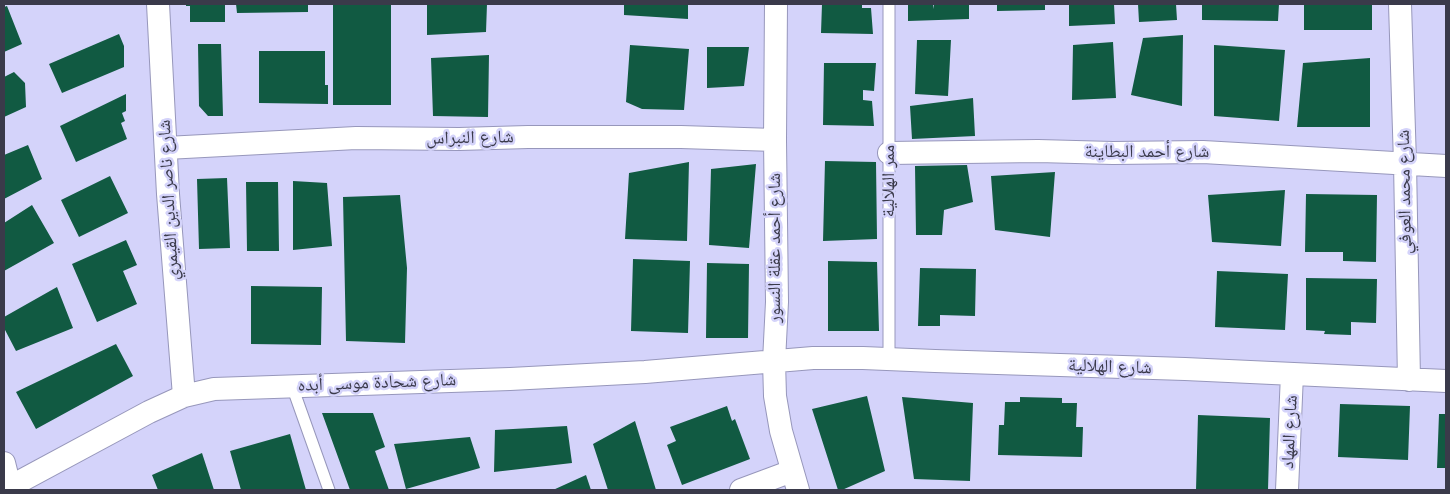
<!DOCTYPE html>
<html>
<head>
<meta charset="utf-8">
<style>
	body { margin:0 }
	#map { position:relative; width:1450px; height:494px; overflow:hidden; background:#d4d3fa; font-family:Helvetica,sans-serif }
	canvas { display:block }
	.frame { position:absolute; inset:0; border:5px solid #3a3a4a; pointer-events:none }
</style>
</head>
<body>
<div id="map">
<canvas width="1450" height="494"></canvas>
<div class="frame"></div>
</div>
<script>
const c = document.querySelector('canvas').getContext('2d');
c.lineJoin = 'round';
function paint(path, color) { c.fillStyle = color; c.fill(path, 'evenodd'); }
const toPath = rows => new Path2D(rows.map(r => 'M' + r).join(''));
function trace(path, color, width, dash) { c.strokeStyle = color; c.lineWidth = width; c.lineCap = dash ? 'butt' : 'round'; c.setLineDash(dash || []); c.stroke(path); }
function label(font, color, halo, rows, align = 'center') {
  c.font = font + ' Helvetica,"Noto Naskh Arabic",sans-serif'; c.lineWidth = 5; c.setLineDash([]); c.textBaseline = 'middle'; c.strokeStyle = halo; c.fillStyle = color; for (const [text, x, y, turn = 0] of rows) {
    c.save(); c.translate(x, y); c.rotate((+turn || 0) * Math.PI / 180); c.textAlign = isNaN(turn) ? turn : align; if (halo) c.strokeText(text, 0, 0); c.fillText(text, 0, 0); c.restore();
  }
}
paint(toPath([
	[186,4,225,4,225,22,190,22,190,6,186,6],
	[236,4,308,4,308,12,237,13],
	[333,4,391,4,391,105,333,105],
	[427,4,487,4,486,32,427,35],
	[624,4,688,4,688,19,624,15],
	[822,4,862,4,862,8,871,8,873,34,821,33],
	[908,4,933,4,934,9,934,4,969,4,969,19,908,21],
	[997,4,1045,4,1045,10,997,11],
	[1069,4,1114,4,1115,24,1069,26],
	[1138,4,1176,4,1177,20,1139,22],
	[1202,4,1279,4,1278,21,1202,20],
	[1304,4,1372,4,1372,30,1304,30],
	[7,6,22,44,4,52,4,7],
	[119,34,124,46,124,67,62,93,49,64],
	[1183,35,1182,106,1131,95,1143,38],
	[917,40,951,40,948,96,915,94],
	[1113,42,1116,98,1072,100,1073,45],
	[198,44,221,44,223,116,208,116,199,106],
	[630,45,689,49,684,110,642,109,626,102],
	[1214,45,1285,50,1279,121,1214,116],
	[707,47,749,47,744,86,707,88],
	[259,51,325,51,325,85,328,85,328,104,259,103],
	[489,55,488,117,433,116,431,58],
	[1370,58,1370,127,1297,127,1303,63],
	[824,63,876,63,874,91,863,90,863,100,872,101,874,126,823,125],
	[14,72,25,83,26,107,4,117,4,77],
	[126,94,126,111,122,113,125,121,121,123,127,139,76,162,60,126],
	[973,98,975,136,912,139,910,106],
	[28,145,42,179,4,199,4,155],
	[825,161,876,162,877,239,823,241],
	[689,162,687,241,625,239,629,173],
	[756,164,749,248,709,245,711,169],
	[967,165,973,202,944,210,942,235,916,235,915,166],
	[1055,172,1050,237,995,230,991,176],
	[110,176,128,213,79,237,61,200],
	[227,178,230,248,199,249,197,179],
	[293,181,327,183,332,246,293,250],
	[246,182,278,182,279,251,247,251],
	[1285,190,1281,246,1212,242,1208,195],
	[1306,194,1377,195,1376,262,1343,261,1343,252,1305,252],
	[400,195,407,268,405,343,346,341,343,197],
	[32,205,54,243,4,271,4,223],
	[126,240,137,265,123,271,137,304,97,322,72,264],
	[633,259,690,261,688,333,631,331],
	[828,261,877,262,879,331,828,331],
	[707,263,749,264,748,338,706,338],
	[920,268,976,269,975,316,940,315,940,326,918,326],
	[1217,271,1288,274,1285,330,1215,327],
	[1306,278,1377,279,1376,323,1351,322,1351,335,1324,334,1325,331,1306,330],
	[251,286,322,287,321,345,251,344],
	[57,287,73,328,16,351,4,328,4,317],
	[116,344,133,376,36,429,16,392],
	[867,396,885,471,842,490,838,490,812,409],
	[902,397,973,403,970,481,914,479],
	[1020,397,1062,398,1062,403,1077,403,1076,427,1083,427,1082,457,998,455,999,425,1004,425,1005,402,1020,402],
	[1340,404,1410,406,1408,460,1338,457],
	[727,406,732,421,735,419,750,459,682,485,667,445,676,441,670,427],
	[322,413,373,413,385,447,375,451,389,490,350,490],
	[1439,414,1446,414,1446,468,1437,468],
	[1198,415,1270,418,1268,490,1196,490],
	[635,421,656,490,608,490,593,444],
	[567,426,572,463,494,472,495,430],
	[290,434,306,490,241,490,230,451],
	[470,437,480,468,406,489,394,444],
	[202,453,214,490,158,490,152,475],
	[586,475,591,490,553,490]
]), '#115a42');
const service = toPath([
	[889,4,889,359],
	[292,386,329,490]
]);
const minor = toPath([
	[158,4,168,194,184,396],
	[776,4,775,140,777,302,774,361,775,396,781,431,798,490],
	[1400,4,1405,163,1409,380],
	[166,148,356,138,459,139,528,137,681,137,775,140],
	[889,153,1038,151,1113,153,1203,152,1446,166],
	[4,463,10,487],
	[4,490,149,412,184,396,214,389,510,379,645,372,813,358,863,358,935,361,1185,369,1446,381],
	[741,490,792,471],
	[1287,490,1292,374]
]);
trace(service, '#9797bb', 13);
trace(minor, '#9797bb', 24);
trace(service, '#fff', 11);
trace(minor, '#fff', 22);
label('18px', '#3a3a4a', '#d4d3fa', [
	["شارع النبراس",470,138,-1],
	["شارع أحمد البطاينة",1147,152],
	["ممر الهلالية",889,181,-90],
	["شارع محمد العوفي",1405,192,-91],
	["شارع ناصر الدين القيمري",169,200,-93],
	["شارع أحمد عقلة النسور",775,248,-90],
	["شارع الهلالية",1110,367,2],
	["شارع شحادة موسى أبده",377,383,-2],
	["شارع المهاد",1290,432,-87]
]);
</script>
</body>
</html>
